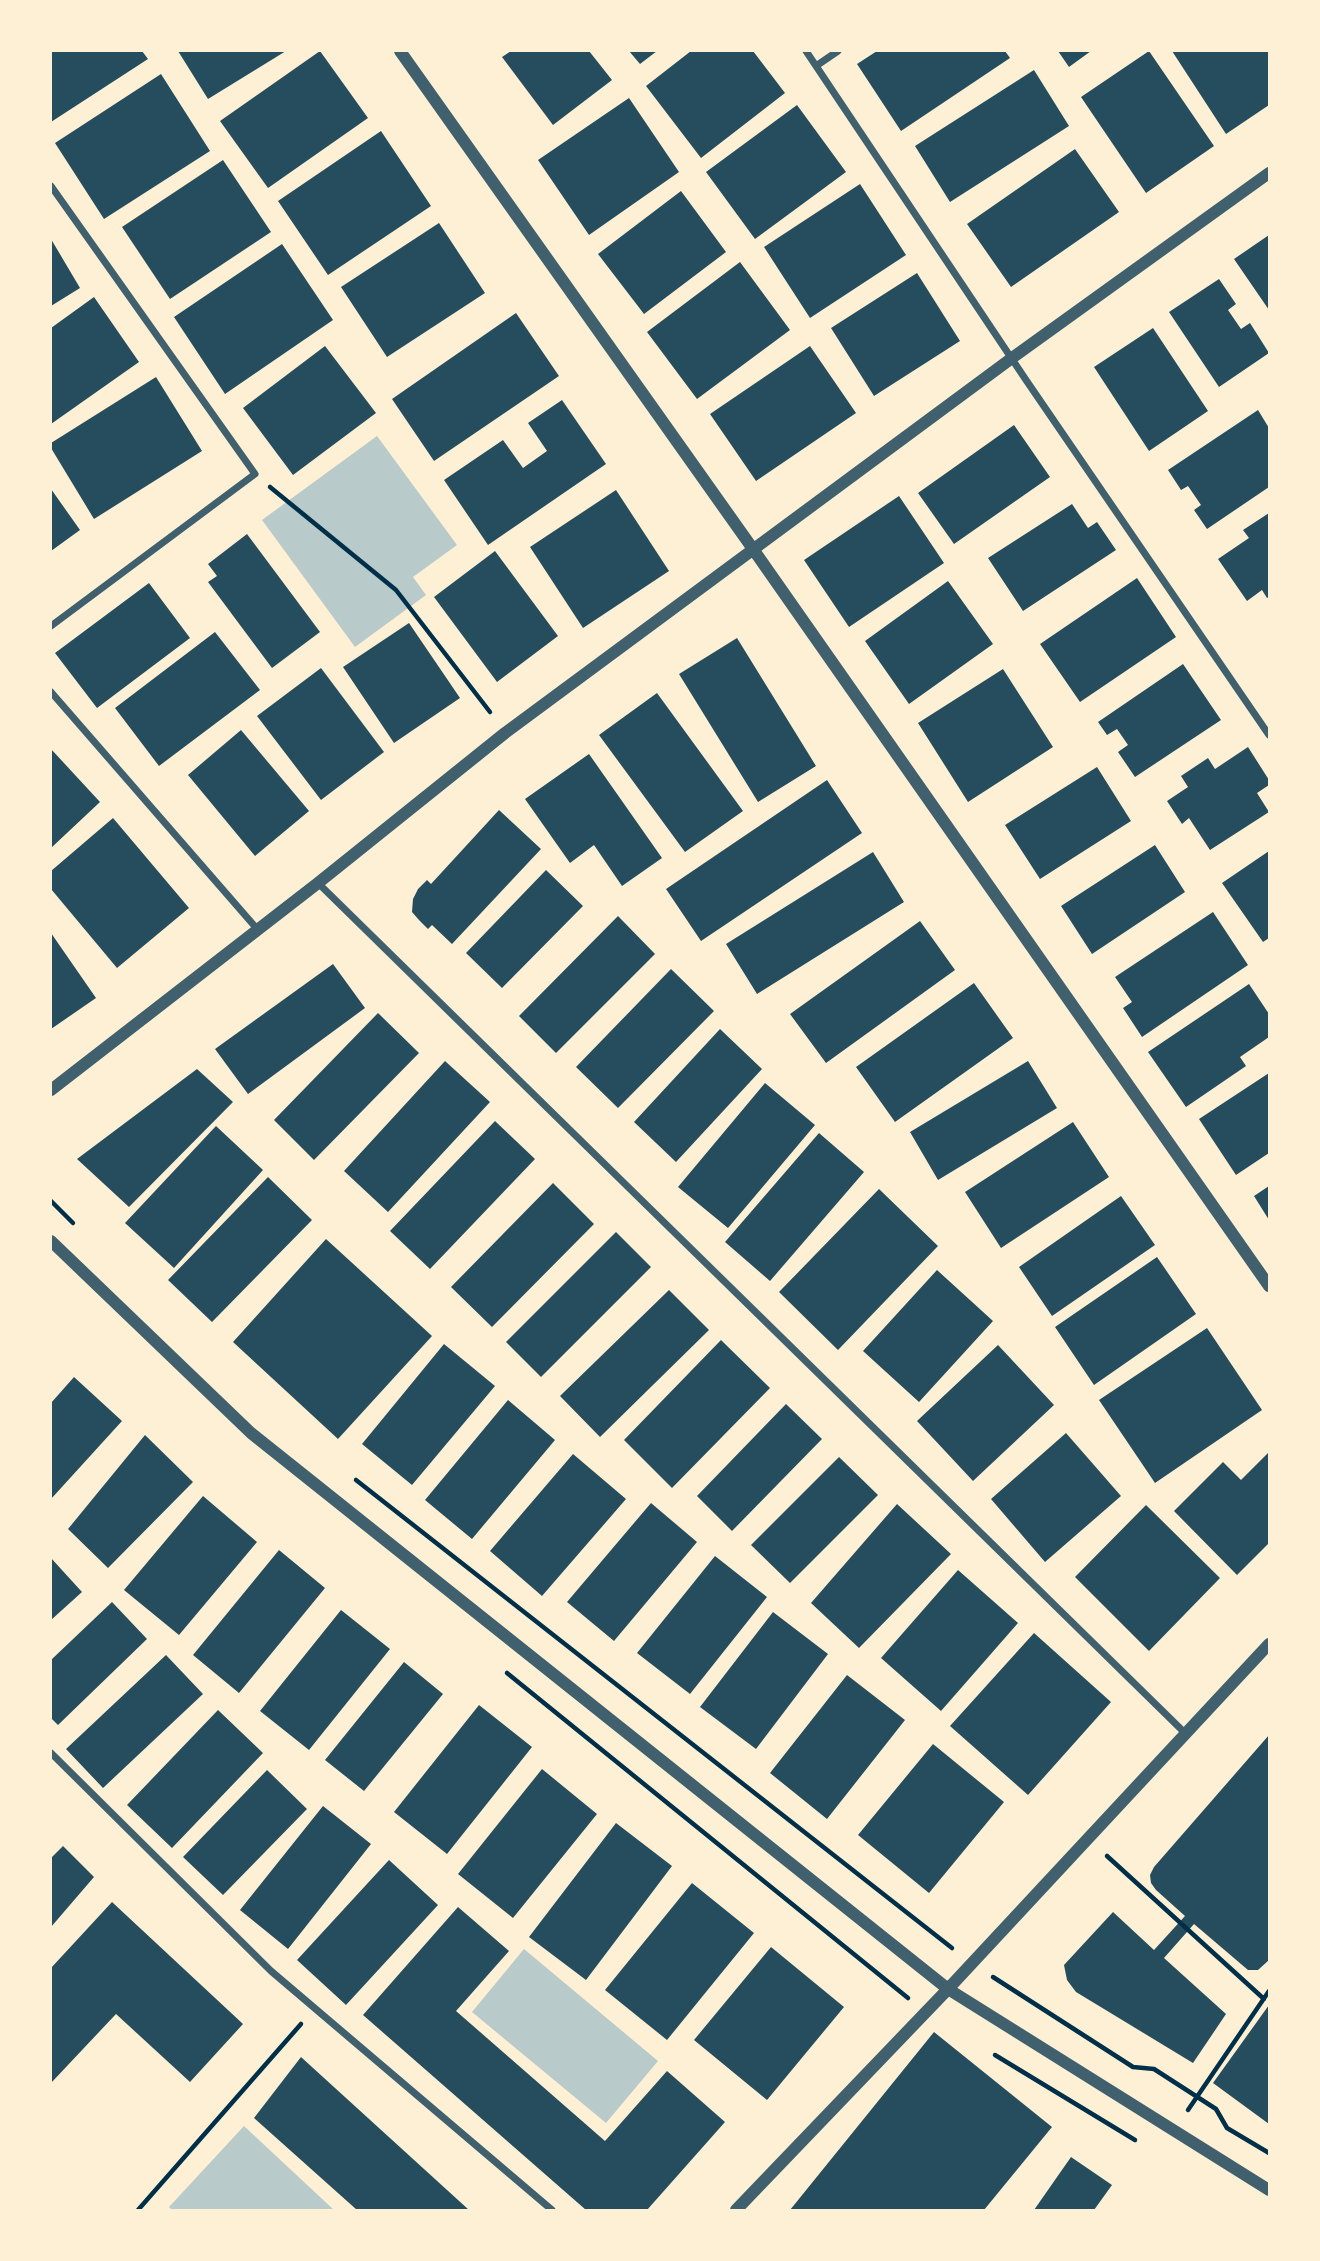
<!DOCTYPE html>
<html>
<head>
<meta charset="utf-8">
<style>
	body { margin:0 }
	#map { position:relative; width:1320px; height:2261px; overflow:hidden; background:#fdf0d5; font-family:"Public Sans",sans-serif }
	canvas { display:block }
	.frame { position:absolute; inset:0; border:52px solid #fdf0d5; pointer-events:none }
</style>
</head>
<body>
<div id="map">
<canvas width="1320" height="2261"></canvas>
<div class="frame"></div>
</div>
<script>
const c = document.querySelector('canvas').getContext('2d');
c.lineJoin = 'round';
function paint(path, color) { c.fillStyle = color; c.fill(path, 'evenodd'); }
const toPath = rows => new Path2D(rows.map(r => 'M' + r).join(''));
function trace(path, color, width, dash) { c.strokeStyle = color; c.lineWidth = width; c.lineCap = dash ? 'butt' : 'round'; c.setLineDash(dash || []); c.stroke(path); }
paint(toPath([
	[377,436,457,545,413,577,426,595,355,647,262,520],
	[524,1949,658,2061,606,2123,472,2012],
	[244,2126,334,2210,172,2210,169,2207]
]), '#b9caca');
paint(toPath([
	[51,51,142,51,148,59,51,122],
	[178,51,286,51,208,99],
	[320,51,368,118,268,188,220,121],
	[511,51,589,51,612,80,553,125,502,57],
	[629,51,657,51,640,64],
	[691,51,753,51,785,93,701,158,646,86],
	[877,51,1005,51,1010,58,901,131,857,64],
	[1058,51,1091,51,1069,67],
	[1149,51,1214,146,1146,193,1081,97],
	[1172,51,1269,51,1269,105,1226,134],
	[1034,70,1069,126,950,202,915,146],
	[161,74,210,151,104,219,55,143],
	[629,98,679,172,589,235,538,160],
	[797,105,846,172,755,239,706,172],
	[381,131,431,206,328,275,278,201],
	[1075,149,1119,212,1011,287,967,224],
	[223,160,271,232,170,299,122,227],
	[860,184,906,255,810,318,764,247],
	[681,191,726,252,644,314,598,254],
	[439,223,485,293,387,357,341,287],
	[1269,235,1269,310,1234,259],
	[51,239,80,288,51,306],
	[282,244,333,320,225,394,174,317],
	[740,262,790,330,697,399,647,332],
	[917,273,960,341,874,396,831,328],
	[1219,279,1236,304,1228,310,1241,329,1250,323,1269,353,1219,387,1169,312],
	[94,297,139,362,51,424,51,328],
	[516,313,559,376,434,461,392,399],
	[1153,328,1208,411,1149,451,1094,367],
	[325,346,376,413,293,475,243,408],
	[810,346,856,413,756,481,710,414],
	[156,377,202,451,94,519,51,448,51,443],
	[562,400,606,464,488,545,444,480,503,440,523,468,547,451,528,423],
	[1258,410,1269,428,1269,487,1207,529,1194,510,1201,505,1188,486,1181,490,1168,470],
	[1014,425,1050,477,954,544,918,493],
	[51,489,80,530,51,551],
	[616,490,669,571,583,628,530,547],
	[899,496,944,563,849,627,804,560],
	[1072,504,1088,528,1097,522,1116,550,1023,611,988,558],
	[1269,513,1269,597,1267,598,1262,590,1247,601,1218,559,1249,538,1243,530],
	[247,534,320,632,272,668,208,582,217,576,208,564],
	[495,551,558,636,497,682,434,597],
	[1137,578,1176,637,1080,702,1040,644],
	[948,581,993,644,909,704,865,641],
	[149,583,190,638,97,708,55,653],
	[409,623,460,698,394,743,343,667],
	[215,632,260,690,159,766,115,708],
	[737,638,816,766,758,802,679,674],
	[1183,664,1221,720,1135,777,1118,752,1128,745,1117,729,1107,735,1098,722],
	[321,668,384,752,321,800,257,716],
	[1003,669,1053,747,968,802,918,723],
	[657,693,743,811,685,852,599,735],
	[241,730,309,811,255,856,188,775],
	[1248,747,1269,780,1269,785,1257,793,1269,812,1210,850,1189,818,1182,824,1167,801,1188,787,1181,776,1208,758,1215,769],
	[51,749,100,802,51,848],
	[589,754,662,858,622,886,594,845,570,863,525,799],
	[1097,767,1131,821,1040,879,1005,825],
	[827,780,862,833,701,941,666,889],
	[499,810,541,849,452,944,432,925,428,929,419,920,412,912,413,899,418,889,427,880,431,884],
	[113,818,189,908,117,968,51,889,51,871],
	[1155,845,1185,892,1092,954,1061,906],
	[1269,851,1269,938,1263,942,1222,883],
	[873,852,904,902,757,994,726,944],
	[546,870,583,906,502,988,466,953],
	[1213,912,1248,965,1142,1037,1123,1008,1132,1002,1115,977],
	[618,916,655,954,556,1053,519,1016],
	[920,921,955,970,826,1063,790,1014],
	[51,933,96,998,51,1029],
	[333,964,365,1008,248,1094,215,1049],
	[671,969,714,1011,618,1108,576,1067],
	[974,983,1013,1038,895,1122,856,1067],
	[1249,984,1269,1014,1269,1037,1240,1057,1246,1066,1186,1107,1148,1052],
	[378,1013,419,1053,314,1160,274,1120],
	[720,1029,762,1069,676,1162,634,1122],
	[445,1061,490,1102,388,1212,344,1171],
	[1028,1061,1057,1108,938,1180,910,1132],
	[197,1069,233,1102,129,1207,77,1159],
	[1269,1073,1269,1153,1236,1175,1199,1119],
	[765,1083,815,1125,728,1228,678,1187],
	[495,1121,535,1159,430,1269,390,1231],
	[1073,1122,1109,1177,1001,1248,965,1192],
	[216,1126,263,1170,174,1268,125,1223],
	[819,1133,864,1172,770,1281,725,1242],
	[268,1177,312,1220,212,1322,168,1280],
	[553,1183,594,1224,492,1327,451,1287],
	[1269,1186,1269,1220,1254,1196],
	[879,1189,938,1246,838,1350,779,1292],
	[1121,1196,1155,1245,1052,1316,1019,1267],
	[616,1232,651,1267,541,1377,506,1342],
	[326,1239,432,1336,338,1439,233,1342],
	[1157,1257,1196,1314,1094,1385,1055,1327],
	[937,1270,993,1321,919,1402,863,1351],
	[669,1290,709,1330,600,1437,560,1396],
	[1207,1328,1262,1410,1155,1483,1099,1400],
	[721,1340,770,1388,672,1488,624,1440],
	[444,1344,495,1386,412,1485,362,1444],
	[998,1345,1054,1405,973,1481,917,1421],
	[74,1377,122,1421,51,1499,51,1403],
	[508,1400,555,1440,472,1539,425,1500],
	[786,1404,822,1439,732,1531,697,1496],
	[1066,1433,1121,1496,1045,1562,991,1499],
	[145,1435,193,1482,108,1568,68,1529],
	[1269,1452,1269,1543,1237,1575,1174,1511,1223,1462,1241,1480],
	[573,1454,626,1499,542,1596,490,1551],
	[839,1457,878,1495,790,1583,751,1545],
	[203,1496,257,1542,179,1635,124,1590],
	[651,1503,697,1542,614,1641,567,1602],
	[897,1504,951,1554,859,1648,811,1603],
	[1146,1505,1220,1578,1149,1651,1075,1577],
	[279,1550,325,1588,239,1693,193,1655],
	[715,1556,767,1597,690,1694,637,1653],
	[51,1558,82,1592,51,1620],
	[958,1570,1018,1623,941,1711,881,1658],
	[112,1602,147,1639,58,1725,51,1718,51,1660],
	[341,1610,390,1649,309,1750,260,1711],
	[773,1612,828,1654,756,1749,700,1707],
	[1034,1633,1111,1702,1028,1795,950,1726],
	[166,1655,203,1694,103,1788,66,1749],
	[404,1662,443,1694,364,1791,325,1760],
	[847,1675,905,1720,827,1819,770,1773],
	[479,1705,532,1747,447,1854,394,1812],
	[218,1710,263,1753,172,1848,127,1805],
	[1269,1735,1269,1960,1258,1970,1248,1970,1194,1924,1164,1958,1226,2014,1193,2063,1076,1992,1067,1980,1064,1965,1113,1912,1154,1950,1185,1916,1156,1890,1151,1883,1150,1875,1154,1867],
	[933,1744,1004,1802,929,1893,858,1835],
	[542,1769,597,1814,513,1918,458,1874],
	[267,1770,307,1809,223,1895,183,1857],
	[323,1806,371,1844,288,1949,240,1910],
	[616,1823,672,1866,586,1980,529,1937],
	[63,1846,94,1877,51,1927,51,1858],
	[389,1860,438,1905,346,2005,297,1960],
	[692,1883,754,1933,667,2040,605,1990],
	[112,1902,243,2024,190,2082,116,2014,51,2083,51,1968],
	[458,1907,509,1951,456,2011,605,2141,667,2071,725,2122,647,2210,586,2210,363,2015],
	[771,1947,844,2007,767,2100,694,2040],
	[1269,2005,1269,2124,1213,2083],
	[934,2032,1052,2127,984,2210,790,2210],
	[301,2057,469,2210,357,2210,254,2118],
	[1071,2157,1112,2185,1094,2210,1034,2210]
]), '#264d5e');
trace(toPath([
	[270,487,396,590,490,712],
	[51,1201,73,1223],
	[356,1480,952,1948],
	[507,1673,908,1998],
	[1107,1856,1264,1999],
	[993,1977,1133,2067,1154,2069,1216,2109,1227,2128,1269,2153],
	[995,2055,1135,2140],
	[1188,2110,1269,1991],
	[138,2210,301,2024]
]), '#003049', 4.5);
trace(toPath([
	[806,51,1026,380,1269,735],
	[816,66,838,51],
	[51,186,255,474,51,626],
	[51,692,258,930],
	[318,883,1186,1734],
	[51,1753,271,1971,552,2210]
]), '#3f606c', 7);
trace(toPath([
	[400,51,753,549,1269,1286],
	[51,1090,318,883,505,733,1012,358,1269,173],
	[51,1241,251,1433,948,1989,1269,2190],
	[736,2210,948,1989,1269,1644]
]), '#3f606c', 12);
</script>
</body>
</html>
